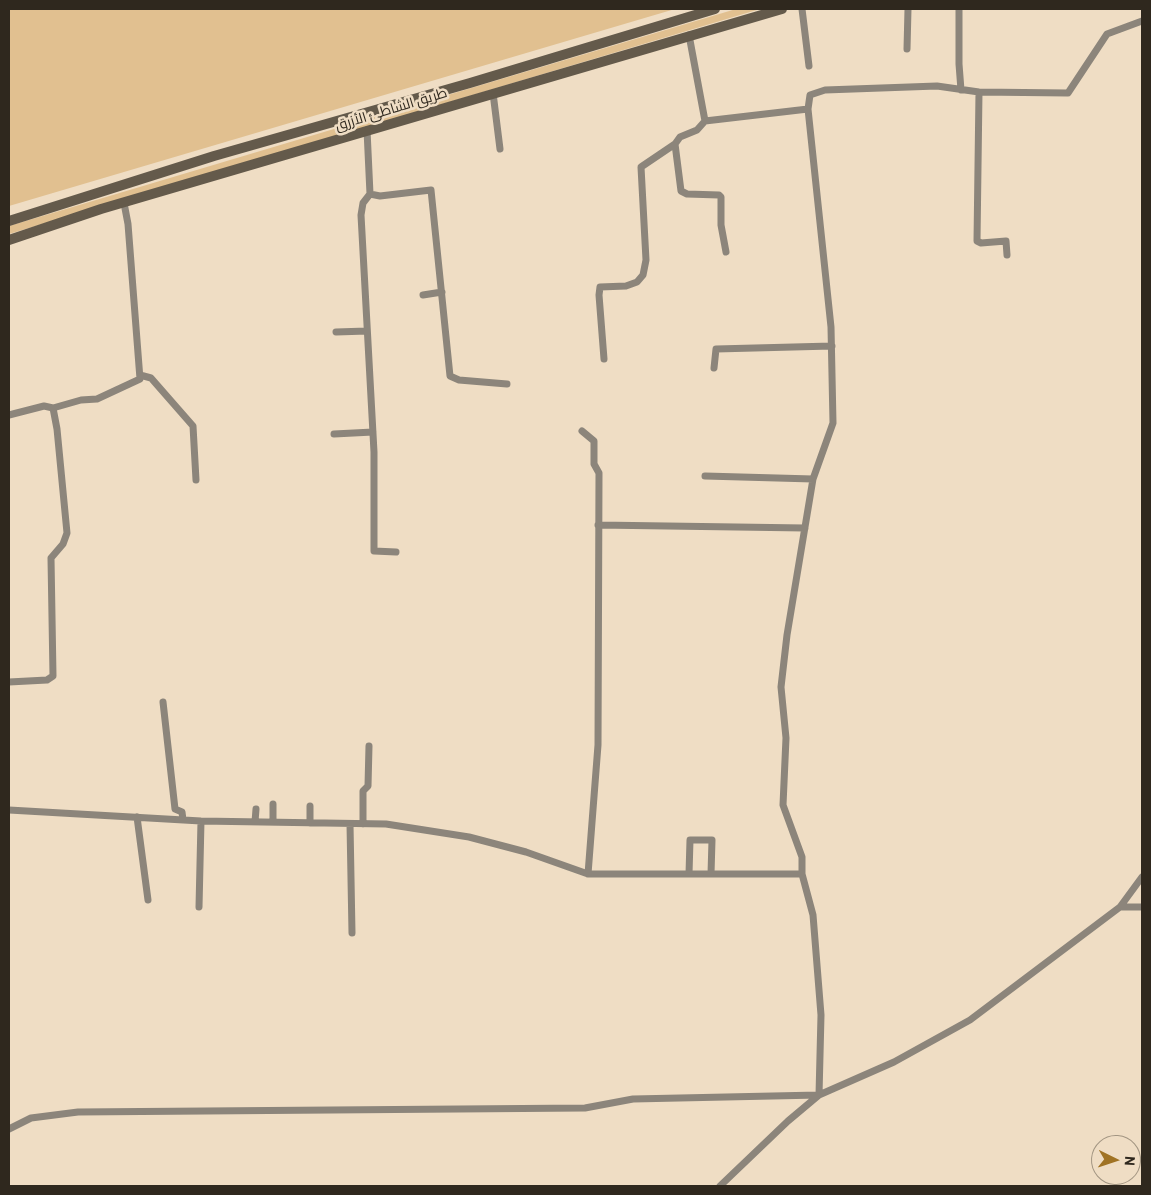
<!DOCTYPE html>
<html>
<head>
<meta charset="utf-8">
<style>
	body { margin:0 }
	#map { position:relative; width:1151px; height:1195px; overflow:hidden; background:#efddc4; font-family:Barlow,sans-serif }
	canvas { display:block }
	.frame { position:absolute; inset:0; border:10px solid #2f281e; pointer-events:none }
	.north { position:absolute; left:1091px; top:1135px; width:50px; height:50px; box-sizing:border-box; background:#efddc4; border:1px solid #a29582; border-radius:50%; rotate:94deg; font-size:14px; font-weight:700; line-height:20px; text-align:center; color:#2f281e }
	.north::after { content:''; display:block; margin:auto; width:18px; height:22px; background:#a07324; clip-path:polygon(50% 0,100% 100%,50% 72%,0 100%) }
</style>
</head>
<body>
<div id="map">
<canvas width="1151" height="1195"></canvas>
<div class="frame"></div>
<div class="north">N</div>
</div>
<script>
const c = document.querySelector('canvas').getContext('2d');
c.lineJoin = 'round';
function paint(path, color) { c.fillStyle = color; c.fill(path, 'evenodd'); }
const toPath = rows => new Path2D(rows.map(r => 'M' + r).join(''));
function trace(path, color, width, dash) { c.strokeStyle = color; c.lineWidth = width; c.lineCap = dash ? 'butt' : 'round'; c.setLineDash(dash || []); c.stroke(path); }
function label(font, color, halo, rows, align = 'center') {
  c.font = font + ' Barlow,Cairo,sans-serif'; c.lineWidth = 5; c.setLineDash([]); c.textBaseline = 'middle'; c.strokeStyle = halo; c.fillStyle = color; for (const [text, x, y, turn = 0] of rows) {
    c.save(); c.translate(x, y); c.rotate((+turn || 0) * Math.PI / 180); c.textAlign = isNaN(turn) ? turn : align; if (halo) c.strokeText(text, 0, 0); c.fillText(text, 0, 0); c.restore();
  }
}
paint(toPath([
	[9,9,675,9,9,206],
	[736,9,760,9,9,234,9,226]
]), '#e1c090');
trace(toPath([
	[802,9,809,66],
	[959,9,959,64,961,90],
	[689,35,705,121,808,109],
	[907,49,908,9],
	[979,92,977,241,981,243,1006,241,1007,255],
	[493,93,500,149],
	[367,130,370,194,380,196,431,190,450,376,459,380,507,384],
	[675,144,681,191,687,194,719,195,721,197,721,225,726,252],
	[370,194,363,203,361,215,374,452,374,551,396,552],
	[423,295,442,292],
	[336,332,367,331],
	[604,359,599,295,600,287,626,286,637,282,643,275,646,260,641,167,675,144,680,137,697,130,705,121],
	[714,368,716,349,832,346],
	[140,375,151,378,193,426,196,480],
	[53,408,81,400,97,399,140,379,128,224,124,203],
	[9,415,44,406,53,408,57,429,67,533,63,544,51,558,53,676,47,680,9,682],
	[582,431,594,441,594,464,599,473,598,745,588,874],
	[334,434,373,432],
	[705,476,813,479],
	[598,525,805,528],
	[163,702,175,809,182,812,183,820],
	[273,804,273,822],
	[310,806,310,823],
	[9,810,201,821,386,824,469,837,526,852,588,874,802,874],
	[137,817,148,900],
	[255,822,256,809],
	[350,824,352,933],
	[363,824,363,791,368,786,369,746],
	[689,874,690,840,712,840,711,874],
	[199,907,201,821],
	[1120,907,1142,907],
	[9,1129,31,1118,78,1112,585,1108,633,1099,819,1095,821,1015,813,915,802,874,802,857,783,805,786,738,781,687,787,635,813,479,833,423,831,327,808,109,810,95,825,90,937,86,979,92,1068,93,1107,34,1142,21],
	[720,1186,788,1121,819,1095,894,1062,970,1020,1120,907,1142,877]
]), '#8c857b', 7);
trace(toPath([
	[9,221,214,156,470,83,715,9],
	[9,240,101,209,782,9]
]), '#645a4b', 10);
label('14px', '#2f281e', '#efddc4', [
	["طريق الشاطئ الأزرق",391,109,-17]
]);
</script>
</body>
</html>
